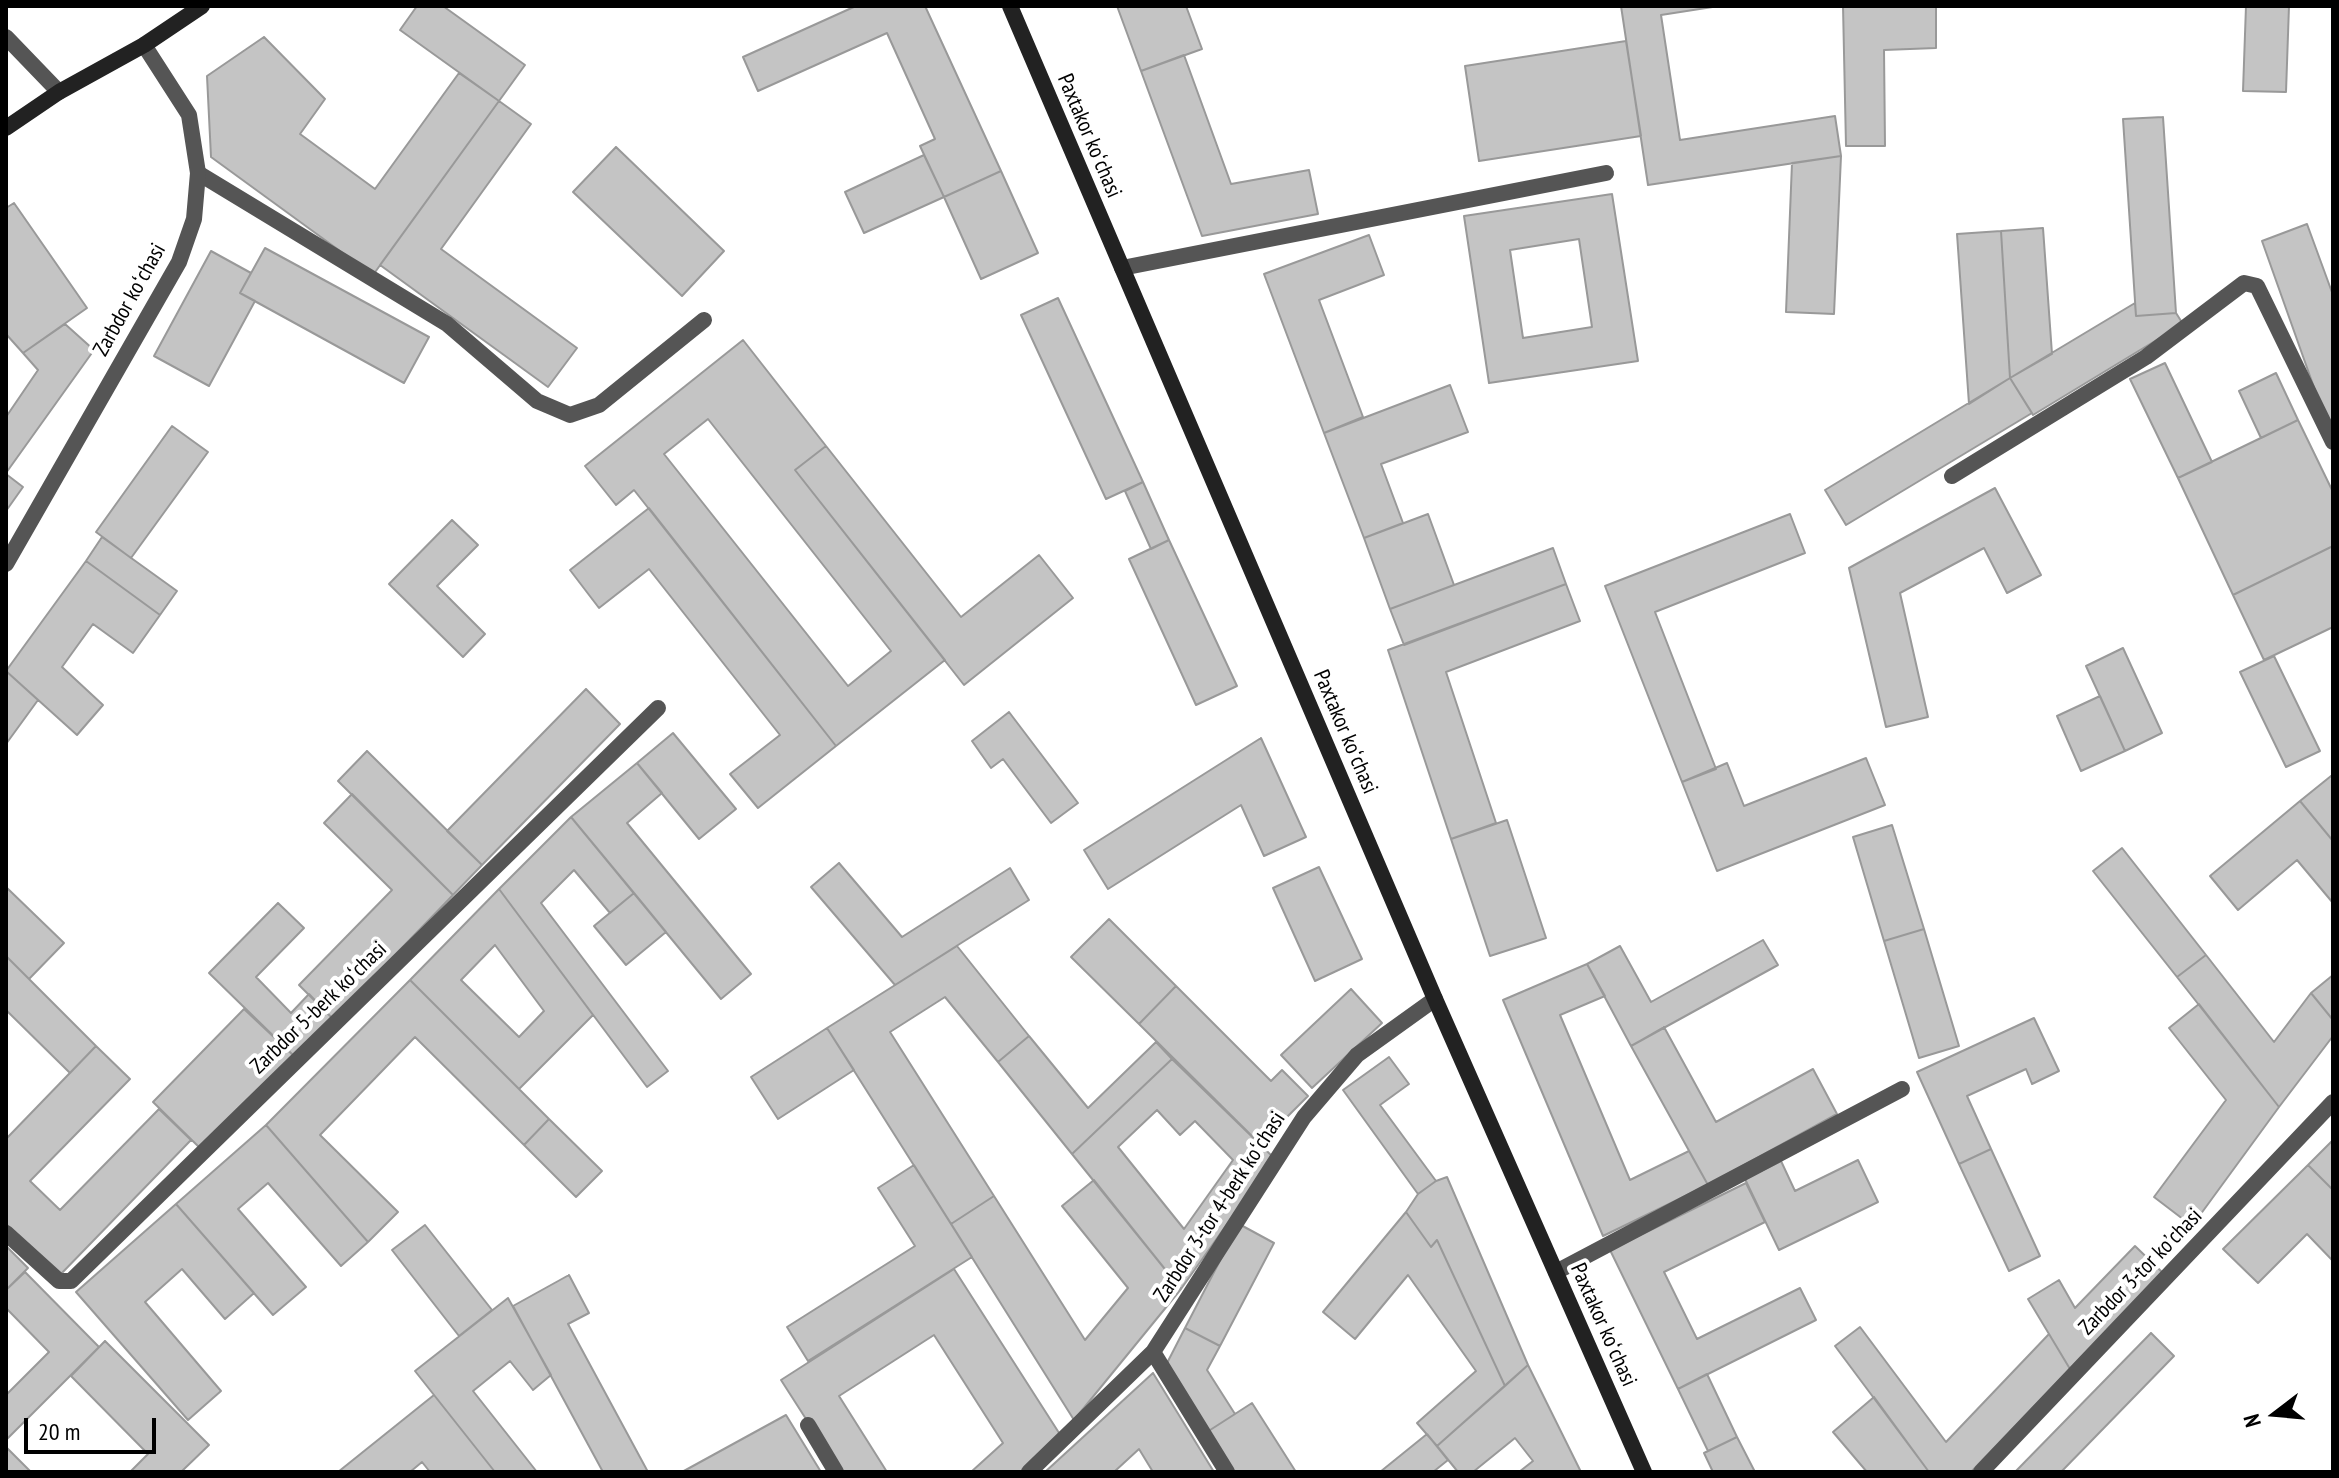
<!DOCTYPE html>
<html>
<head>
<meta charset="utf-8">
<style>
	body { margin:0 }
	#map { position:relative; width:2339px; height:1478px; overflow:hidden; background:#fff; font-family:"PT Sans Narrow",sans-serif }
	canvas { display:block }
	.frame { position:absolute; inset:0; border:8px solid #000; pointer-events:none }
	.north { position:absolute; left:2235px; top:1374px; width:80px; height:80px; -webkit-text-stroke:6px #fff; paint-order:stroke; rotate:254deg; font-size:22px; font-weight:700; line-height:32px; text-align:center; color:#000 }
	.north::after { content:''; display:block; margin:auto; width:28px; height:36px; background:#000; clip-path:polygon(50% 0,100% 100%,50% 72%,0 100%) }
	.scale { position:absolute; left:24px; top:1418px; width:132px; height:36px; box-sizing:border-box; border:4px solid #000; border-top:0; padding-left:10px; font-size:24px; line-height:28px; white-space:nowrap; color:#000; -webkit-text-stroke:6px #fff; paint-order:stroke }
</style>
</head>
<body>
<div id="map">
<canvas width="2339" height="1478"></canvas>
<div class="frame"></div>
<div class="north">N</div>
<div class="scale">20 m</div>
</div>
<script>
const c = document.querySelector('canvas').getContext('2d');
c.lineJoin = 'round';
function paint(path, color) { c.fillStyle = color; c.fill(path, 'evenodd'); }
const toPath = rows => new Path2D(rows.map(r => 'M' + r).join(''));
function trace(path, color, width, dash) { c.strokeStyle = color; c.lineWidth = width; c.lineCap = dash ? 'butt' : 'round'; c.setLineDash(dash || []); c.stroke(path); }
function label(font, color, halo, rows, align = 'center') {
  c.font = font + ' "PT Sans Narrow",sans-serif'; c.lineWidth = 8; c.setLineDash([]); c.textBaseline = 'middle'; c.strokeStyle = halo; c.fillStyle = color; for (const [text, x, y, turn = 0] of rows) {
    c.save(); c.translate(x, y); c.rotate((+turn || 0) * Math.PI / 180); c.textAlign = isNaN(turn) ? turn : align; if (halo) c.strokeText(text, 0, 0); c.fillText(text, 0, 0); c.restore();
  }
}
const building = toPath([
	[417,6,443,6,525,65,499,101,400,30,417,6],
	[856,6,925,6,1001,171,944,197,920,146,935,139,887,33,758,91,743,57,856,6],
	[1117,6,1186,6,1202,49,1141,71,1117,6],
	[1621,6,1719,6,1661,15,1680,140,1835,116,1841,156,1648,185,1621,6],
	[1843,6,1936,6,1936,48,1884,50,1885,146,1846,146,1843,6],
	[2246,6,2289,6,2286,92,2243,91,2246,6],
	[264,37,325,99,300,134,375,189,459,73,499,101,373,275,211,157,207,76,264,37],
	[1626,41,1641,136,1479,161,1465,66,1626,41],
	[1184,55,1231,184,1309,170,1318,214,1202,236,1141,71,1184,55],
	[499,101,531,124,441,249,577,348,548,387,380,265,499,101],
	[2163,117,2176,313,2136,316,2123,119,2163,117],
	[616,147,724,251,682,296,573,192,616,147],
	[924,155,944,197,864,233,845,192,924,155],
	[1841,156,1834,314,1786,312,1792,163,1841,156],
	[1001,171,1038,253,981,279,944,197,1001,171],
	[1612,194,1638,361,1489,383,1464,216,1612,194],
	[1579,239,1592,327,1523,338,1510,250,1579,239],
	[14,203,87,308,23,353,6,334,6,208,14,203],
	[2307,224,2333,295,2333,421,2327,424,2262,241,2307,224],
	[2043,228,2052,354,2010,378,2001,231,2043,228],
	[2001,231,2010,378,1969,404,1957,234,2001,231],
	[1369,235,1384,275,1319,300,1363,417,1324,433,1264,274,1369,235],
	[265,248,429,337,404,383,240,293,265,248],
	[211,251,251,273,240,293,255,301,209,386,154,356,211,251],
	[1058,298,1143,482,1106,499,1021,315,1058,298],
	[2135,303,2136,316,2176,313,2183,324,2033,415,2010,378,2135,303],
	[65,324,94,350,6,473,6,417,38,370,23,353,65,324],
	[743,340,826,446,795,470,945,660,836,746,634,490,616,505,585,466,743,340],
	[708,419,891,651,848,686,664,454,708,419],
	[2165,363,2212,462,2178,478,2130,379,2165,363],
	[2276,373,2298,420,2261,438,2239,391,2276,373],
	[2010,378,2032,413,1846,525,1825,490,2010,378],
	[1450,385,1468,432,1381,464,1403,523,1364,538,1324,433,1450,385],
	[2298,420,2333,492,2333,546,2233,595,2178,478,2298,420],
	[172,426,208,452,131,558,96,532,172,426],
	[826,446,961,617,1039,555,1073,598,964,685,795,470,826,446],
	[6,474,23,487,6,511,6,474],
	[1143,482,1169,540,1151,549,1125,491,1143,482],
	[1995,488,2041,575,2007,593,1984,548,1900,593,1928,717,1886,727,1849,568,1995,488],
	[649,508,836,746,758,808,730,774,780,735,649,569,599,608,570,570,649,508],
	[1428,514,1454,585,1390,609,1364,538,1428,514],
	[1790,514,1805,553,1655,612,1716,769,1682,782,1605,586,1790,514],
	[452,520,478,545,437,586,485,634,463,657,389,584,452,520],
	[102,537,177,591,160,615,86,561,102,537],
	[1169,540,1237,686,1196,705,1129,559,1169,540],
	[2333,546,2333,627,2264,660,2233,595,2333,546],
	[1553,548,1566,584,1404,645,1390,609,1553,548],
	[86,561,160,615,133,653,93,624,62,667,103,705,77,735,6,671,86,561],
	[1566,584,1580,621,1446,672,1496,823,1451,839,1388,650,1566,584],
	[2123,648,2162,733,2125,751,2086,666,2123,648],
	[2274,656,2320,751,2286,767,2240,672,2274,656],
	[6,671,38,700,6,744,6,671],
	[586,689,620,724,482,865,447,831,586,689],
	[2100,696,2125,751,2081,771,2057,716,2100,696],
	[1009,712,1078,803,1051,823,1003,759,991,768,972,741,1009,712],
	[673,733,736,809,699,839,637,763,673,733],
	[1261,738,1306,837,1264,856,1241,805,1108,889,1084,850,1261,738],
	[367,751,482,865,453,895,338,781,367,751],
	[1866,758,1885,805,1717,871,1682,782,1727,763,1744,806,1866,758],
	[637,763,662,793,627,823,751,974,721,999,571,817,637,763],
	[2331,776,2333,778,2333,841,2300,801,2331,776],
	[352,794,453,895,333,1019,299,985,392,890,324,823,352,794],
	[2300,801,2333,841,2333,903,2297,860,2238,910,2210,876,2300,801],
	[571,817,634,893,610,913,574,870,541,903,668,1071,647,1087,499,889,571,817],
	[1507,820,1546,938,1490,956,1451,839,1507,820],
	[1892,825,1924,929,1884,941,1853,837,1892,825],
	[2122,848,2206,955,2177,977,2093,871,2122,848],
	[839,863,902,937,1010,868,1029,900,895,985,811,887,839,863],
	[1319,867,1362,959,1315,981,1273,888,1319,867],
	[6,887,64,943,29,979,6,956,6,887],
	[499,889,593,1015,519,1089,410,980,499,889],
	[495,945,544,1011,519,1037,461,980,495,945],
	[634,893,666,932,626,965,594,926,634,893],
	[278,903,304,928,256,977,291,1013,309,994,333,1019,295,1057,209,973,278,903],
	[1109,919,1176,986,1139,1024,1071,957,1109,919],
	[1924,929,1959,1046,1919,1058,1884,941,1924,929],
	[1763,940,1778,965,1631,1046,1587,964,1620,946,1651,1002,1763,940],
	[957,946,1029,1036,998,1062,945,997,890,1032,994,1196,951,1224,827,1028,957,946],
	[2206,955,2274,1042,2311,993,2333,1020,2333,1036,2279,1107,2177,977,2206,955],
	[6,956,96,1046,70,1073,6,1010,6,956],
	[1587,964,1605,996,1560,1015,1630,1180,1689,1151,1708,1185,1603,1236,1503,1000,1587,964],
	[2333,975,2333,1020,2311,993,2333,975],
	[410,980,549,1119,524,1145,415,1037,320,1135,398,1212,368,1242,266,1125,410,980],
	[1176,986,1271,1081,1282,1070,1308,1096,1260,1144,1139,1024,1176,986],
	[1351,989,1382,1023,1312,1088,1281,1055,1351,989],
	[2199,1004,2279,1107,2192,1226,2154,1197,2226,1100,2169,1028,2199,1004],
	[244,1009,295,1057,203,1151,153,1102,244,1009],
	[2034,1018,2059,1071,2032,1084,2026,1069,1967,1096,1991,1149,1959,1164,1917,1072,2034,1018],
	[1664,1027,1716,1122,1813,1069,1837,1114,1708,1185,1631,1046,1664,1027],
	[827,1028,854,1070,778,1119,751,1077,827,1028],
	[1029,1036,1088,1108,1156,1042,1172,1059,1072,1154,998,1062,1029,1036],
	[96,1046,130,1079,30,1181,60,1210,159,1109,191,1140,59,1276,6,1224,6,1139,96,1046],
	[1389,1057,1409,1084,1380,1105,1436,1181,1418,1194,1343,1090,1389,1057],
	[1172,1059,1274,1158,1181,1289,1072,1154,1172,1059],
	[1157,1110,1180,1135,1195,1121,1233,1160,1184,1229,1118,1147,1157,1110],
	[549,1119,602,1171,576,1197,524,1145,549,1119],
	[266,1125,368,1242,341,1266,268,1183,238,1209,306,1287,273,1315,176,1204,266,1125],
	[2333,1140,2333,1190,2308,1165,2333,1140],
	[1991,1149,2040,1256,2009,1271,1959,1164,1991,1149],
	[1858,1160,1878,1202,1779,1250,1745,1179,1781,1161,1795,1191,1858,1160],
	[914,1165,972,1257,808,1361,787,1327,915,1246,878,1188,914,1165],
	[2308,1165,2333,1190,2333,1261,2307,1234,2258,1283,2223,1249,2308,1165],
	[1447,1177,1528,1365,1505,1386,1437,1240,1431,1247,1406,1212,1418,1194,1436,1181,1447,1177],
	[1094,1180,1181,1289,1074,1420,951,1224,994,1196,1085,1340,1128,1288,1062,1206,1094,1180],
	[1746,1183,1765,1222,1664,1272,1697,1339,1800,1288,1816,1320,1678,1389,1610,1250,1746,1183],
	[176,1204,254,1293,225,1319,182,1269,145,1302,221,1391,188,1420,76,1292,176,1204],
	[1406,1212,1431,1247,1437,1240,1505,1386,1437,1446,1417,1423,1476,1371,1408,1275,1355,1339,1323,1312,1406,1212],
	[1239,1224,1274,1243,1220,1346,1185,1328,1239,1224],
	[425,1225,492,1310,459,1336,392,1250,425,1225],
	[6,1246,28,1268,6,1290,6,1246],
	[2135,1246,2163,1273,2070,1369,2028,1299,2059,1280,2075,1308,2135,1246],
	[954,1269,1061,1436,1022,1472,971,1472,1003,1443,934,1335,839,1396,887,1472,840,1472,781,1380,954,1269],
	[25,1272,99,1347,6,1440,6,1395,49,1352,6,1308,6,1290,25,1272],
	[569,1275,589,1313,568,1324,648,1472,603,1472,513,1306,569,1275],
	[508,1298,551,1375,533,1390,510,1361,473,1391,537,1472,495,1472,415,1371,508,1298],
	[1860,1327,1946,1442,2049,1334,2070,1369,1971,1472,1929,1472,1835,1346,1860,1327],
	[1185,1328,1220,1346,1207,1370,1235,1414,1207,1432,1165,1367,1185,1328],
	[2151,1333,2174,1356,2061,1472,2015,1472,2151,1333],
	[105,1341,209,1445,181,1472,130,1472,148,1454,71,1376,105,1341],
	[1528,1365,1581,1472,1519,1472,1533,1461,1515,1438,1473,1472,1458,1472,1437,1446,1528,1365],
	[1153,1373,1214,1472,1153,1472,1139,1449,1114,1472,1045,1472,1153,1373],
	[1707,1374,1737,1437,1708,1451,1678,1389,1707,1374],
	[434,1395,495,1472,430,1472,422,1462,410,1472,338,1472,434,1395],
	[1874,1397,1929,1472,1867,1472,1833,1432,1874,1397],
	[1252,1403,1296,1472,1232,1472,1207,1432,1252,1403],
	[786,1415,821,1472,682,1472,786,1415],
	[1427,1434,1448,1460,1433,1472,1380,1472,1427,1434],
	[1737,1437,1755,1472,1713,1472,1704,1453,1737,1437],
	[6,1447,31,1472,6,1472,6,1447]
]);
paint(building, '#c4c4c4');
trace(building, '#999', 2);
trace(toPath([
	[1122,268,1606,173],
	[1556,1272,1902,1089]
]), '#555', 16);
trace(toPath([
	[6,37,59,92],
	[198,173,447,324,537,401,570,415,599,405,704,320],
	[1952,476,2146,357,2244,283,2257,286,2333,442],
	[6,1233,59,1281,71,1281,658,708],
	[808,1425,836,1472],
	[1029,1472,1153,1352],
	[1227,1472,1153,1352,1304,1117,1357,1055,1435,999],
	[1981,1472,2333,1102]
]), '#555', 16);
trace(toPath([
	[6,564,179,262,194,219,198,173,189,115,144,45]
]), '#555', 16);
trace(toPath([
	[1010,6,1435,999,1644,1472],
	[6,128,59,92,144,45,202,6]
]), '#222', 16);
label('22px', '#000', '#fff', [
	["Paxtakor koʻchasi",1089,136,67],
	["Zarbdor koʻchasi",130,300,-61],
	["Paxtakor koʻchasi",1345,732,67],
	["Zarbdor 5-berk koʻchasi",319,1008,-44],
	["Zarbdor 3-tor 4-berk koʻchasi",1220,1207,-57],
	["Zarbdor 3-tor koʼchasi",2141,1272,-46],
	["Paxtakor koʻchasi",1603,1325,66]
]);
</script>
</body>
</html>
